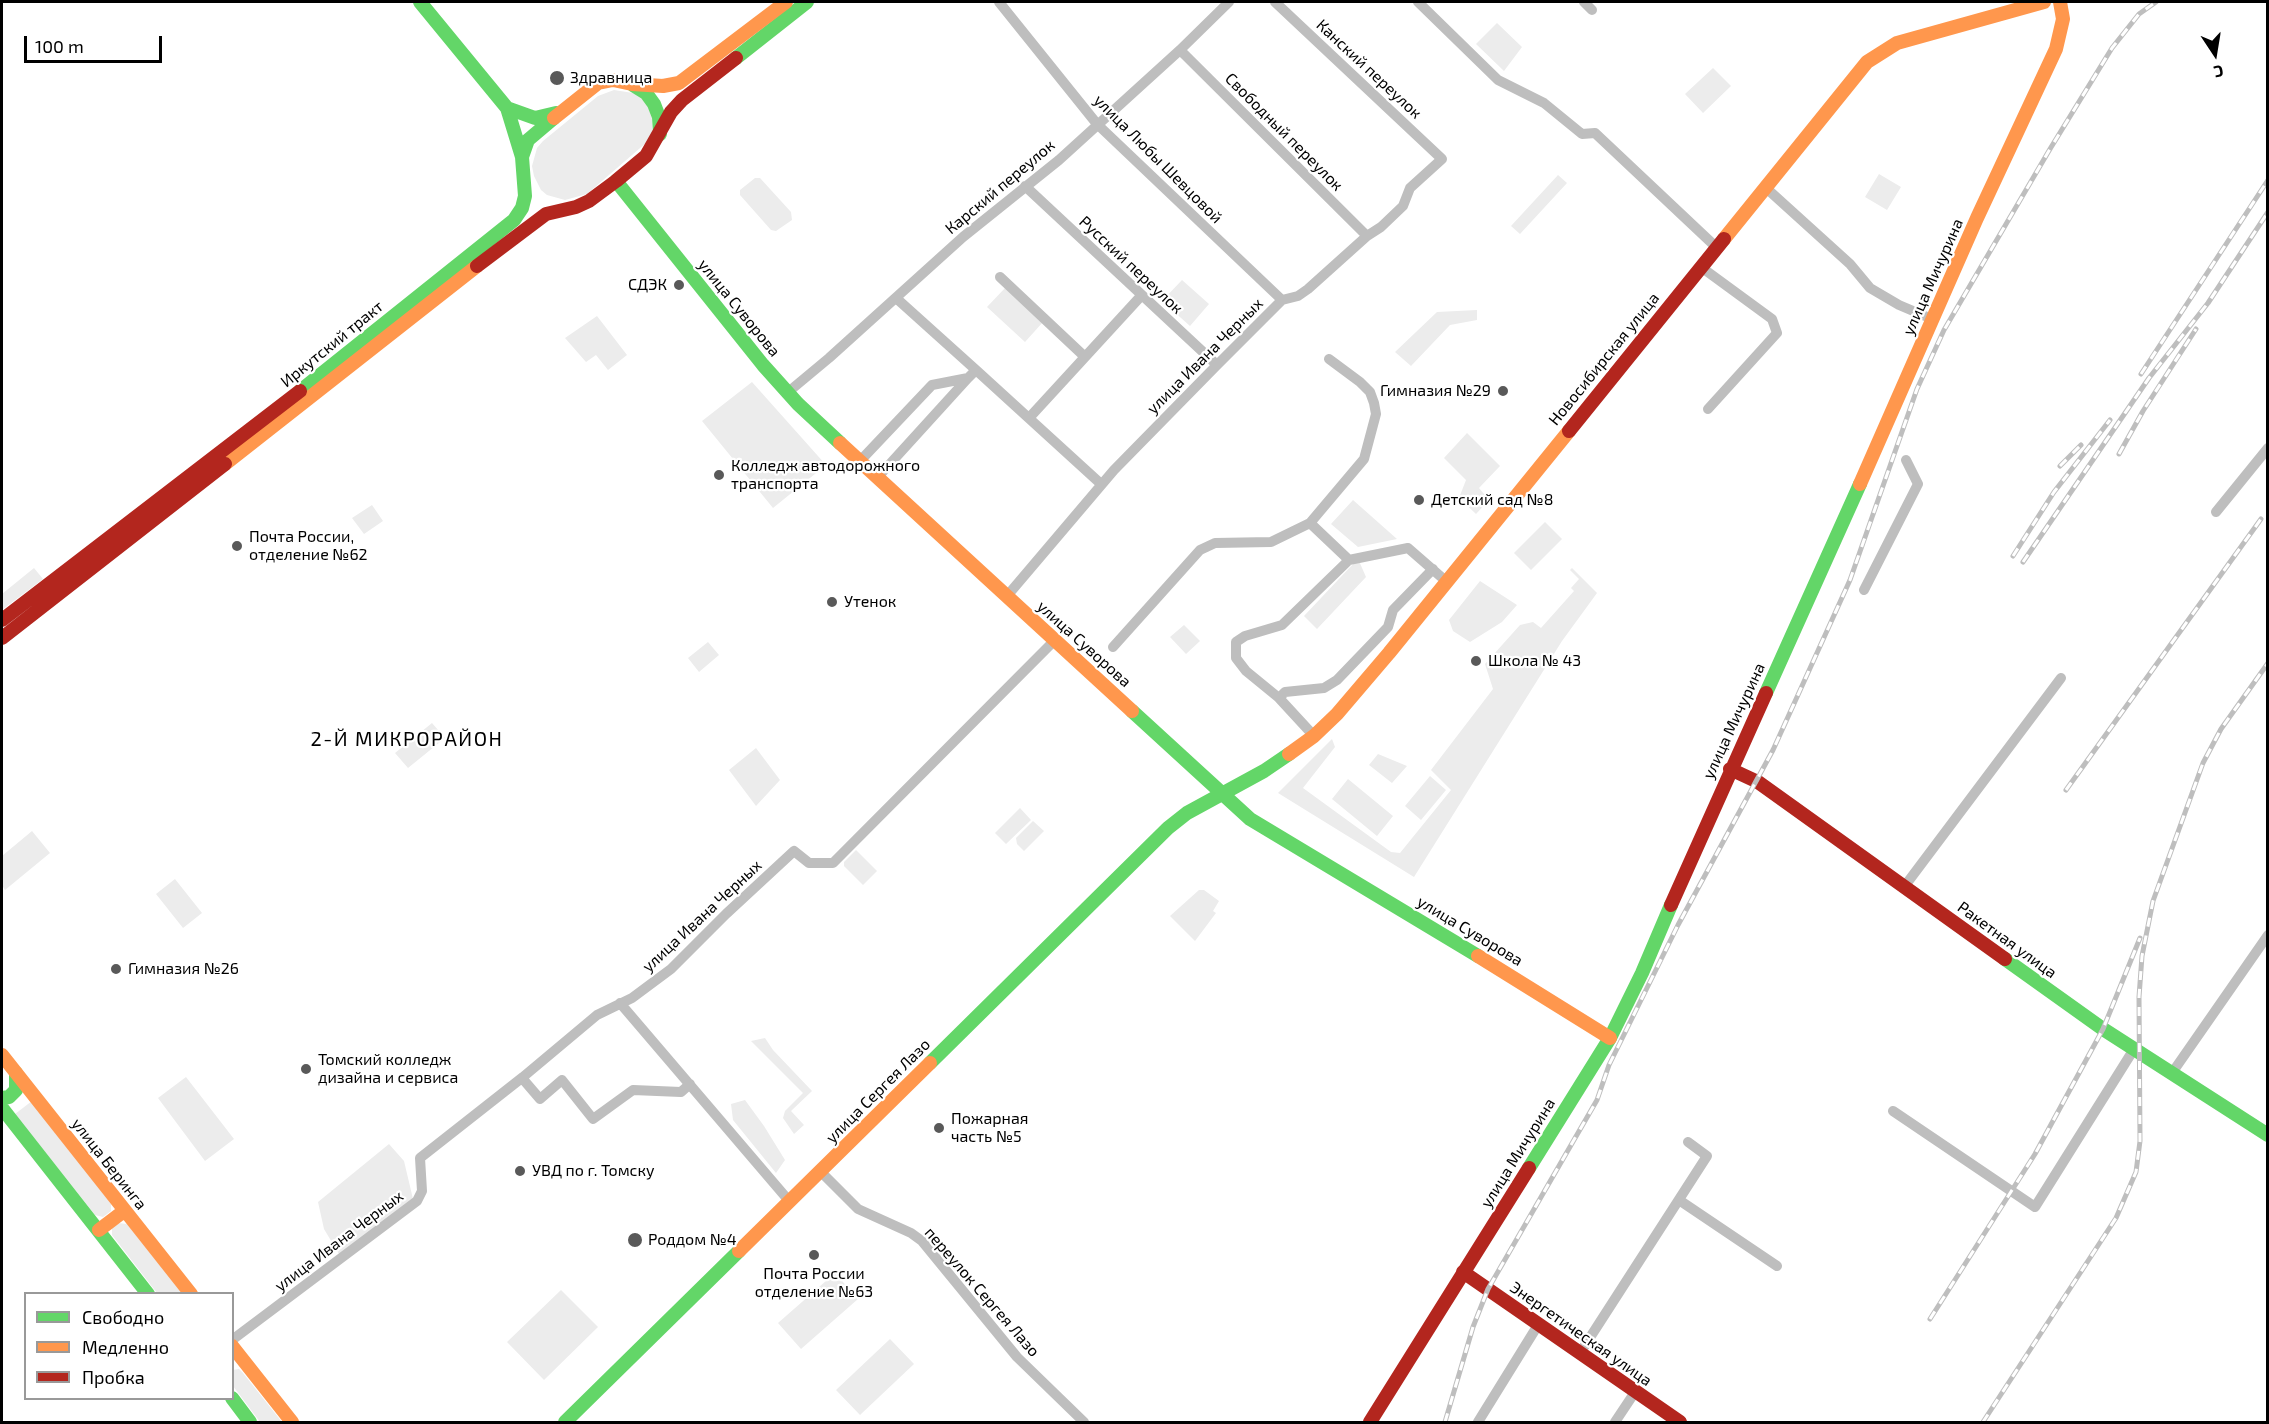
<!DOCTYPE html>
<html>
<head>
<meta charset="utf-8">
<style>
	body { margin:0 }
	#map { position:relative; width:2269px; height:1424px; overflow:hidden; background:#fff; font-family:"Exo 2",sans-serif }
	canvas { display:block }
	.frame { position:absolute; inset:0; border:3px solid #000; pointer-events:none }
	.legend { position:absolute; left:24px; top:1292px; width:210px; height:108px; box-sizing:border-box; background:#fff; border:2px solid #999; margin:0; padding:8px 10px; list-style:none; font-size:18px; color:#000 }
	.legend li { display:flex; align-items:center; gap:12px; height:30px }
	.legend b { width:30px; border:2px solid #999 }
	.north { position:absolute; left:2185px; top:24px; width:60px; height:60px; -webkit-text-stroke:4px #fff; paint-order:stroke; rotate:168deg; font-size:16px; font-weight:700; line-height:24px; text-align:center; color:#000 }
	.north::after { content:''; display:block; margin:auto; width:21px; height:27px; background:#000; clip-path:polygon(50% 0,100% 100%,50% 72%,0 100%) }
	.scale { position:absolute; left:24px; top:36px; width:138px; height:27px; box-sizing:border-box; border:3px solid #000; border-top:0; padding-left:8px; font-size:18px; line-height:21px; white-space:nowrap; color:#000; -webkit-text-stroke:4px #fff; paint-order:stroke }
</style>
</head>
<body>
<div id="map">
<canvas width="2269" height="1424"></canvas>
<div class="frame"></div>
<ul class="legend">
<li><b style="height:8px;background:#63d668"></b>Свободно</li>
<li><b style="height:8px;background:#ff974d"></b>Медленно</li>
<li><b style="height:8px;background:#b3261e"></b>Пробка</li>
</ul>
<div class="north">С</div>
<div class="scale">100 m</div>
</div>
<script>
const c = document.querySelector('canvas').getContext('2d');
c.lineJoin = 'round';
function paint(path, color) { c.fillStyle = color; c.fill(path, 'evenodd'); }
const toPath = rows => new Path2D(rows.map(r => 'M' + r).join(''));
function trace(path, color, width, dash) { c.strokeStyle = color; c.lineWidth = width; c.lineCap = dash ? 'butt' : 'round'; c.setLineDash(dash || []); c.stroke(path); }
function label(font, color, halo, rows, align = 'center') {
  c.font = font + ' "Exo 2",sans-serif'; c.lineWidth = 4.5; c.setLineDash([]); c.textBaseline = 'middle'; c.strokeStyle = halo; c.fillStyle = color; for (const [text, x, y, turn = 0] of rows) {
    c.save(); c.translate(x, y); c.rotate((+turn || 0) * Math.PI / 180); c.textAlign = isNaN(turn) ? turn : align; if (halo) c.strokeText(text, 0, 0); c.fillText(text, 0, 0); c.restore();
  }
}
paint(toPath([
	[1497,23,1522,47,1504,71,1476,44],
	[1713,68,1731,86,1703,113,1685,94],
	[614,90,633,93,641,97,648,106,652,119,652,132,647,142,587,194,565,200,547,195,541,190,534,176,532,166,537,148,543,141,598,96],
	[1879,174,1901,187,1887,210,1865,197],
	[1558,175,1567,183,1520,234,1511,226],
	[755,178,760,178,791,212,792,220,776,231,771,230,740,195,740,190],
	[1182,280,1209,304,1190,326,1162,301],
	[1005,288,1043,322,1025,342,987,307],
	[1477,310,1477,320,1450,325,1411,366,1395,352,1437,312],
	[597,316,627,355,608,370,596,355,586,362,565,338],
	[752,382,826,465,773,508,702,421],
	[1467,433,1500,466,1479,488,1489,500,1476,514,1459,498,1466,480,1444,458],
	[1353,500,1397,539,1358,547,1331,524],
	[372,505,383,521,364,534,352,518],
	[1545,522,1562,539,1531,570,1514,553],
	[1359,561,1366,577,1317,629,1304,616,1354,563],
	[34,568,43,579,2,610,2,594],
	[1572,568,1597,593,1562,641,1414,877,1278,793,1332,739,1335,747,1303,788,1391,852,1400,853,1451,790,1431,770,1493,689,1485,664,1520,625,1533,622,1541,628,1574,591,1571,588,1579,579,1570,570],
	[1480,581,1517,605,1502,622,1470,642,1453,631,1449,620],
	[1184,625,1200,641,1186,654,1170,637],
	[708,642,719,655,699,672,688,658],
	[432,723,445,738,408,768,395,753],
	[756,748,780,780,756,806,729,770],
	[1378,754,1407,766,1392,783,1369,765],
	[1430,776,1446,790,1421,820,1405,806],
	[1348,779,1393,816,1377,836,1332,799],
	[1020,808,1031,820,1006,844,995,833],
	[1033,821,1044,831,1024,851,1017,844,1016,838],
	[32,831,50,853,5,890,2,885,2,856],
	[856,850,877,871,863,885,844,866,844,862],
	[175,879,202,913,183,928,156,894],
	[1199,890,1204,890,1219,901,1213,911,1216,913,1195,941,1170,916],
	[765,1038,773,1050,812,1091,791,1111,804,1125,794,1134,783,1118,785,1111,803,1093,751,1041],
	[186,1077,234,1139,205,1161,158,1098],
	[745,1100,764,1126,785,1160,776,1173,733,1120,731,1104],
	[32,1101,111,1204,111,1211,103,1217,95,1215,15,1114],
	[389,1144,404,1161,413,1199,339,1254,324,1229,318,1202],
	[118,1223,127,1224,182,1293,157,1293,112,1235,112,1228],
	[835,1273,858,1299,801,1349,778,1323],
	[561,1290,598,1327,544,1380,507,1342],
	[890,1339,914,1364,860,1415,836,1390],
	[239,1369,243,1373,282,1422,260,1422,233,1386,233,1370]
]), '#ececec');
trace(toPath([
	[999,2,1097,124,1282,300],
	[1418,2,1498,80,1544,103,1582,134,1595,133,1716,247],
	[1584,2,1592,10],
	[1180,50,1367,236],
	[1025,186,1217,365],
	[1765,187,1850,264,1870,288,1899,305,1932,319],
	[1701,267,1772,319,1777,333,1708,409],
	[1000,277,1084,356],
	[896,298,976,370],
	[787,393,829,358,963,237,1059,160,1180,50,1229,2],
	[1029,418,1141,296],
	[860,461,932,385,968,378,976,370,1101,484],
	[878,477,968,378],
	[2216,512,2268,448],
	[1310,523,1349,560,1408,548,1447,582],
	[1864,590,1918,484,1906,460],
	[1007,596,1114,470,1217,365,1282,300,1298,296,1308,289,1367,236,1381,227,1403,206,1410,188,1442,159,1275,2],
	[1113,647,1200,550,1215,543,1271,542,1310,523,1364,459,1376,414,1374,403,1370,392,1360,382,1329,359],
	[1279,698,1246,671,1236,658,1236,642,1245,636,1282,625,1349,560],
	[1314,736,1279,698,1285,692,1324,688,1337,680,1388,627,1393,610,1433,569],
	[1904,887,2061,678],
	[620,1003,790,1202],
	[2172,1073,2268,935],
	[522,1078,540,1099,562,1080,593,1119,633,1090,681,1092,690,1084],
	[1893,1111,2035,1207,2134,1049],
	[821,1172,858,1209,911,1233,922,1241,1017,1357,1084,1422],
	[1679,1200,1777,1266],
	[232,1340,417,1201,422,1191,420,1158,523,1077,597,1015,632,998,671,969,726,914,794,851,809,863,833,863,1055,640],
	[1580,1353,1707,1156,1688,1142],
	[1478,1422,1538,1325],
	[1615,1422,1635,1392]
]), '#bebebe', 10);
trace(toPath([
	[420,2,507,108,522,157],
	[736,58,807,2],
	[633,85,646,93,654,104,659,117,660,134],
	[507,108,535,118,556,113],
	[616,181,763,365,798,404,840,443],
	[300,391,514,220,522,208,525,196,522,157,528,140,554,118],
	[1766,693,1860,484],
	[1132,711,1250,819,1478,956],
	[2005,959,2103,1029,2268,1135],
	[930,1063,1168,828,1187,813,1264,771,1289,754],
	[2,1098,9,1097,16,1090,16,1073],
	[2,1108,148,1294],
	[1529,1168,1610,1038,1642,973,1671,905],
	[232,1398,250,1422],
	[565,1422,739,1251]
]), '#63d668', 14);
trace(toPath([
	[554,118,598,83,613,80,632,84,663,86,679,83,786,2],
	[1724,239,1867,62,1897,43,2044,2],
	[840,443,1132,711],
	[225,464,477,266],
	[1860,484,1977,218,2056,49,2063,19,2060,2],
	[1289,754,1314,736,1337,714,1389,653,1569,431],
	[1478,956,1610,1038],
	[2,1055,191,1294],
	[99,1230,124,1211],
	[739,1251,930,1063],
	[232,1346,292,1422]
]), '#ff974d', 14);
trace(toPath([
	[477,266,546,214,576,207,589,201,616,181,646,156,671,112,682,100,736,58],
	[1569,431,1724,239],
	[2,620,300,391],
	[2,638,225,464],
	[1730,769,1758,782,2005,959],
	[1671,905,1766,693],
	[1463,1272,1680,1422],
	[1370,1422,1529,1168]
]), '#b3261e', 14);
const rail = toPath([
	[2141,374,2268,180],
	[2119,454,2143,411,2196,329],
	[2060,466,2081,445],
	[2013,556,2054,492,2110,420],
	[2023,562,2149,378,2208,303,2268,212],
	[2066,790,2261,519],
	[1930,1319,2035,1154,2103,1029,2140,938],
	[1445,1422,1473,1327,1488,1289,1597,1100,1609,1065,1678,925,1773,750,1850,580,1917,389,1944,330,2050,149,2112,48,2139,14,2156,2],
	[1983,1422,2116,1218,2136,1172,2140,1141,2139,997,2142,956,2153,901,2203,763,2221,729,2268,663]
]);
trace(rail, '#bebebe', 5);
trace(rail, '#fff', 3, [9]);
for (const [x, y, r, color] of [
	[557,78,8,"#595959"],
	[679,285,6,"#595959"],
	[1503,391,6,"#595959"],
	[719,475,6,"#595959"],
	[1419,500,6,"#595959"],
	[237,546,6,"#595959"],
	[832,602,6,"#595959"],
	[1476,661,6,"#595959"],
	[116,969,6,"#595959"],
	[306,1069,6,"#595959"],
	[939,1128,6,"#595959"],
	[520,1171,6,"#595959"],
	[635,1240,8,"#595959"],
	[814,1255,6,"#595959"]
]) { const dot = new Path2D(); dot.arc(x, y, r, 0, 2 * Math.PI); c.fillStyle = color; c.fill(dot); trace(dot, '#fff', 2); }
label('16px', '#000', '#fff', [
	["Канский переулок",1369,69,43],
	["Свободный переулок",1284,132,45],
	["улица Любы Шевцовой",1158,159,45],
	["Карский переулок",1000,187,-40],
	["Русский переулок",1131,265,43],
	["улица Мичурина",1933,277,-66],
	["улица Суворова",739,308,51],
	["Иркутский тракт",332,344,-39],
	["улица Ивана Черных",1205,356,-45],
	["Новосибирская улица",1604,359,-51],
	["улица Суворова",1084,644,42],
	["улица Мичурина",1734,721,-65],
	["улица Ивана Черных",702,916,-43],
	["улица Суворова",1470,931,31],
	["Ракетная улица",2007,940,36],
	["улица Сергея Лазо",878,1091,-45],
	["улица Мичурина",1518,1153,-58],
	["улица Беринга",109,1164,52],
	["улица Ивана Черных",339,1241,-37],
	["переулок Сергея Лазо",982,1292,49],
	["Энергетическая улица",1581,1334,35]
]);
label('16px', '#000', '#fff', [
	["Здравница",570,78],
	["СДЭК",667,285,"right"],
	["Гимназия №29",1491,391,"right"],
	["Колледж автодорожного",731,466],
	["транспорта",731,484],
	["Детский сад №8",1431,500],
	["Почта России,",249,537],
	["отделение №62",249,555],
	["Утенок",844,602],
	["Школа № 43",1488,661],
	["Гимназия №26",128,969],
	["Томский колледж",318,1060],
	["дизайна и сервиса",318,1078],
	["Пожарная",951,1119],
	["часть №5",951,1137],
	["УВД по г. Томску",532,1171],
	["Роддом №4",648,1240],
	["Почта России",814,1274,"center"],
	["отделение №63",814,1292,"center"]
], 'left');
c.letterSpacing = '1.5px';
label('20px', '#000', '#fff', [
	["2-Й МИКРОРАЙОН",407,739]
]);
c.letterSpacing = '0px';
</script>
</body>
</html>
